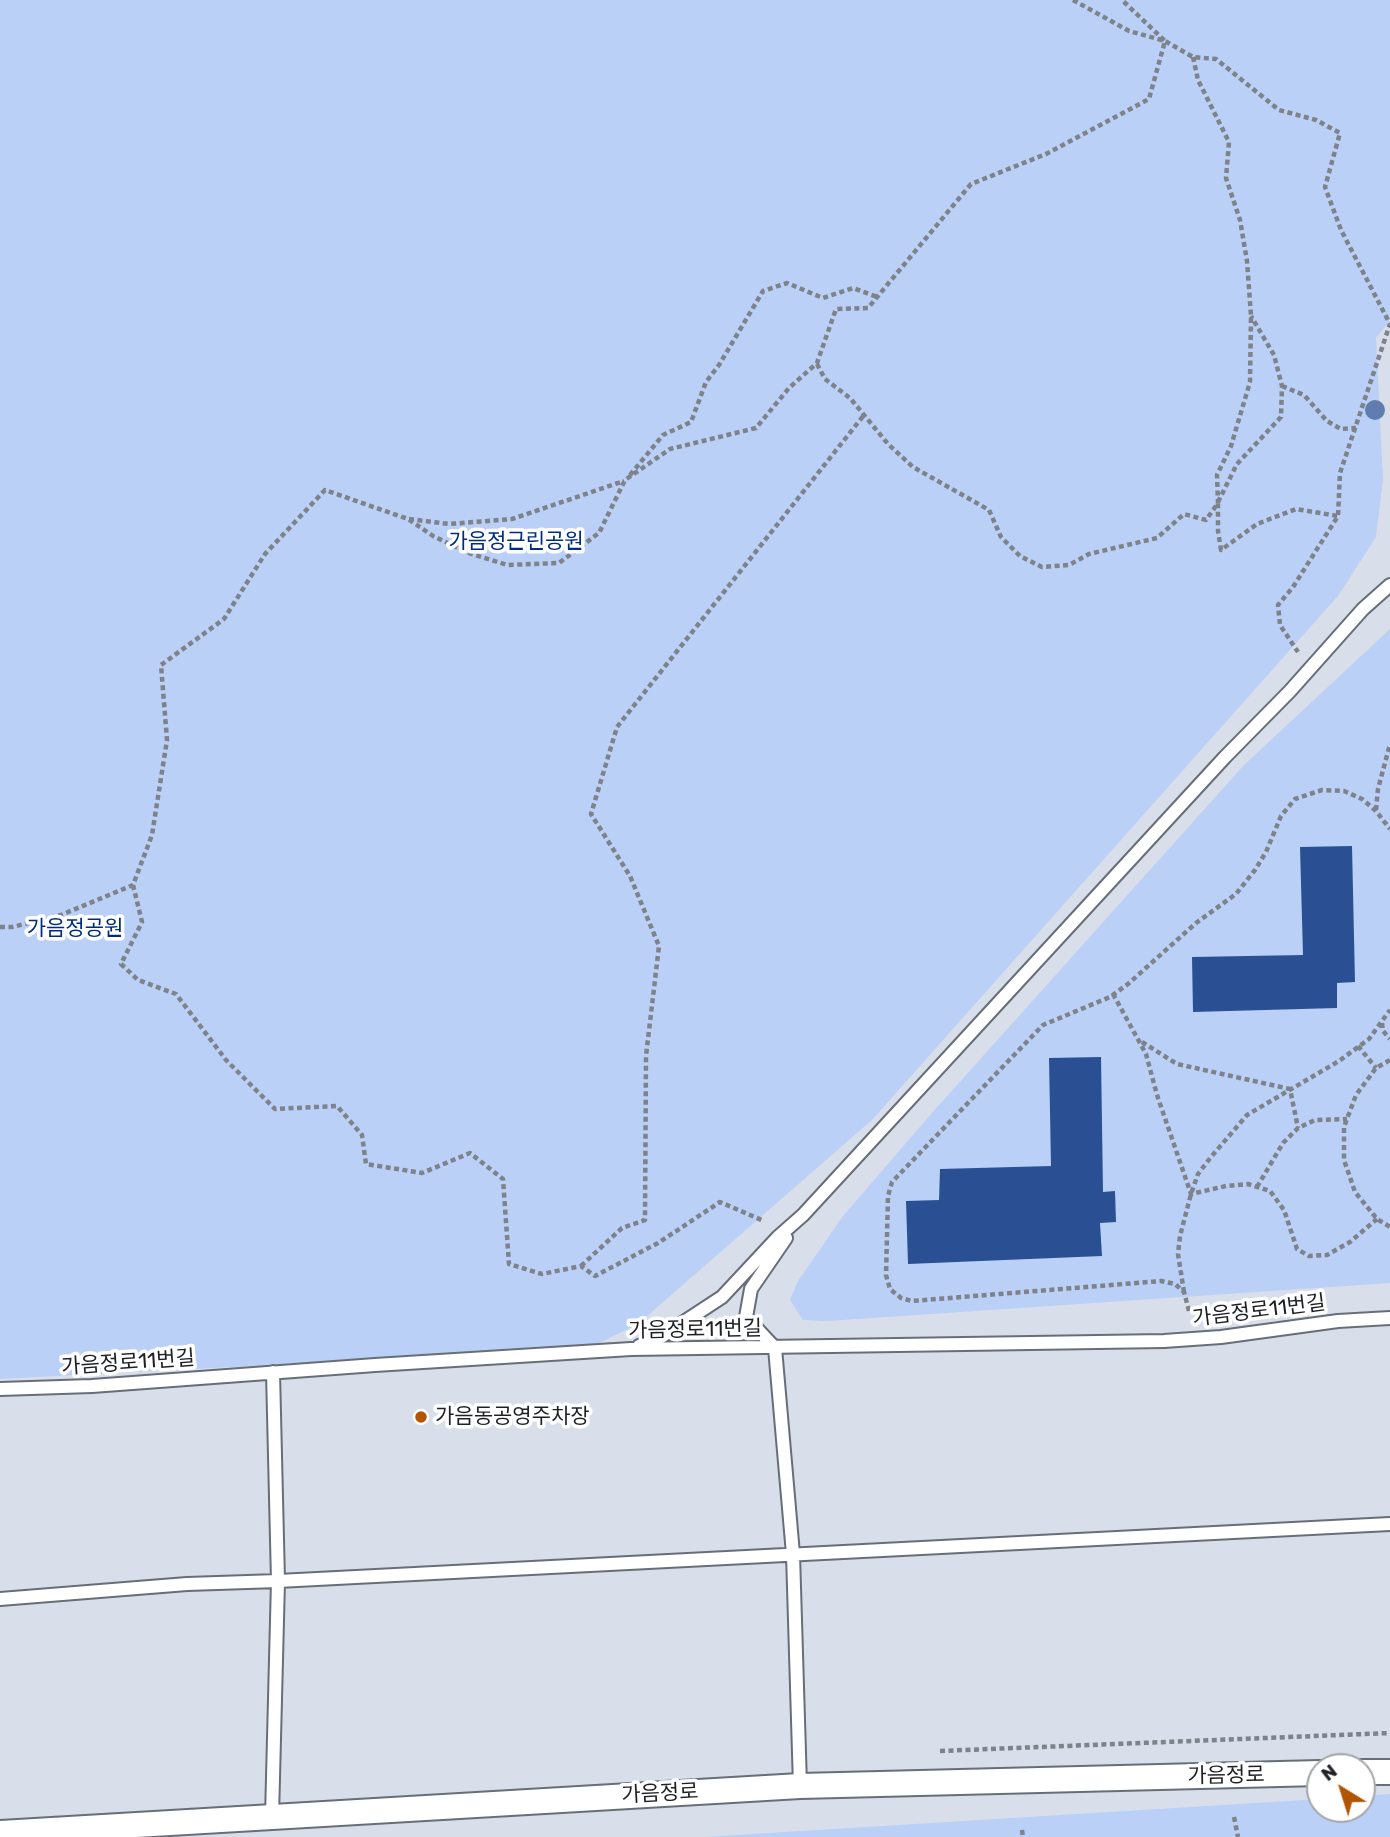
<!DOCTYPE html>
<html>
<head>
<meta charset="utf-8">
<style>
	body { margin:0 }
	#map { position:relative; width:1390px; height:1837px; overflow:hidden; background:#d8dfea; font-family:Rubik,sans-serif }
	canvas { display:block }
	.north { position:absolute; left:1306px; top:1753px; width:70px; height:70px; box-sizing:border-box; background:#fff; border:2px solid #a5a6a7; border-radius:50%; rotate:322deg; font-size:19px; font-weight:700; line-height:28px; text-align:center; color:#1e2024 }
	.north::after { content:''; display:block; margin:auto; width:24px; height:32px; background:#b25401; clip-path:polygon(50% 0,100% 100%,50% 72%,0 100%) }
</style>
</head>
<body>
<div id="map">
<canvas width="1390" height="1837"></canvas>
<div class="north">N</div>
</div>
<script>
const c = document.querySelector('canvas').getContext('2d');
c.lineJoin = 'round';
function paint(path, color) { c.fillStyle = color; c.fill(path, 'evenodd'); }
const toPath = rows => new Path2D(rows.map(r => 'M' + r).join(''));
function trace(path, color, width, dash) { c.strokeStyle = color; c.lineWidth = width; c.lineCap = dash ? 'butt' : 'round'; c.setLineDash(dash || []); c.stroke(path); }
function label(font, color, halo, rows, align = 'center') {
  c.font = font + ' Rubik,"Noto Sans KR",sans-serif'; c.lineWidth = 7; c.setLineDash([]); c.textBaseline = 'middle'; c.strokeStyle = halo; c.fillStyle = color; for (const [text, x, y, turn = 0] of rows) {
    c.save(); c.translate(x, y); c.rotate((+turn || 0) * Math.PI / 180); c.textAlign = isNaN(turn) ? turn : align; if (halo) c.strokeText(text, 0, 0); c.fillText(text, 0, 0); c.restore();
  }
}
paint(toPath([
	[0,0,1390,0,1390,321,1376,338,1383,479,1376,537,1338,596,872,1120,638,1324,593,1346,539,1351,0,1379],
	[1390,629,1390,1283,828,1321,803,1320,790,1300,798,1281,843,1216,931,1114,1244,765],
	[1390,1794,1390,1837,704,1837,1320,1799,1320,1809,1362,1809,1362,1796]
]), '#bad0f7');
paint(toPath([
	[1352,846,1355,982,1337,983,1337,1008,1193,1012,1192,957,1303,955,1300,847],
	[1101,1057,1103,1192,1115,1191,1116,1222,1100,1223,1102,1256,908,1264,906,1201,939,1200,940,1169,1051,1166,1049,1058]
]), '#2a5093');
const lane = toPath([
	[786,1238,751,1289,746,1317,775,1348,793,1554,800,1786],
	[639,1346,661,1337,722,1297,778,1237,803,1215,1225,757,1290,691,1363,609,1390,585],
	[0,1389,92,1386,375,1365,631,1349,1164,1341,1221,1337,1338,1321,1390,1318],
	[0,1599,187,1584,278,1581,1390,1524],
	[272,1817,278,1581,273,1372]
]);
const street = toPath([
	[1362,1772,1390,1772],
	[0,1833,800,1786,1320,1773]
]);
trace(lane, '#686e78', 16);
trace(street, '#686e78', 28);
trace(toPath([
	[1073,0,1129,31,1165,41,1193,57,1216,59,1279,110,1316,120,1340,133,1325,187,1341,230,1390,324,1340,473,1338,516,1293,587,1278,605,1280,625,1298,652],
	[1193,57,1198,80,1229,142,1226,178,1240,220,1247,261,1251,316,1250,382,1231,446,1217,475,1218,503],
	[817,364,825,379,850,398,888,444,913,467,989,510,1001,537,1020,556,1042,567,1069,565,1089,554,1157,538,1184,514,1206,520,1218,503,1218,531,1221,550,1257,524,1296,509,1338,516],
	[1282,386,1304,395,1327,421,1341,429,1356,428],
	[630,475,663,435,691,422,706,382,719,365,763,291,787,283,823,298,853,288,877,297],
	[1218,502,1237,464,1281,417,1282,386,1274,355,1251,316],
	[409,519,449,524,512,519,624,481],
	[1376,810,1378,789,1390,744],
	[133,885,142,922,121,964,138,980,176,994,226,1060,275,1109,337,1106,362,1135,366,1164,422,1173,470,1153,503,1179,509,1264,542,1274,581,1266,595,1276,658,1243,720,1202,764,1221],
	[0,927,12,927,61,915,133,885,152,835,167,740,161,665,224,619,265,554,325,490,408,519,433,536,469,553,507,565,559,563,599,533,625,480,670,449,756,428,789,388,817,363,836,309,868,308,971,184,1046,154,1149,99,1165,41,1122,0],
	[1113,994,1146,1054,1157,1095,1191,1194,1226,1186,1248,1184,1270,1191,1284,1210,1297,1249,1309,1256,1327,1255,1350,1242,1377,1219],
	[1382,1023,1383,1031,1390,1039],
	[1142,1042,1177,1064,1290,1089,1298,1128],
	[1358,1046,1376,1068],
	[1390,1060,1376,1068,1356,1095,1344,1127,1344,1160,1355,1192,1377,1219,1390,1227],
	[1257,1187,1283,1143,1298,1128,1315,1120,1347,1119],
	[581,1266,622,1228,645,1220,646,1056,659,946,630,876,591,814,617,727,864,415],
	[1184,1292,1178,1254,1180,1236,1191,1194,1198,1174,1211,1157,1247,1115,1339,1061,1369,1039,1390,1010],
	[1189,1311,1184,1292,1175,1284,1161,1281,912,1301,901,1298,890,1289,886,1275,888,1196,892,1182,1043,1025,1110,997,1128,984,1196,923,1236,894,1255,870,1266,852,1281,816,1295,799,1322,790,1344,791,1362,799,1376,811,1390,829],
	[940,1751,1390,1733],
	[1234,1817,1238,1837],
	[1022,1830,1023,1837]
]), '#7e828a', 4.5, [5, 3.5]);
trace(lane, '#fff', 12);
trace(street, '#fff', 24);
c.fillStyle = '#617db0';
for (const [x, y] of [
	[1375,410]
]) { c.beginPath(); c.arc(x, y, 10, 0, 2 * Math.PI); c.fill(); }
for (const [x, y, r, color] of [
	[421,1417,7,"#b25401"]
]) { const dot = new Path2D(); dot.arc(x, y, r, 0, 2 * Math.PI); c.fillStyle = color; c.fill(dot); trace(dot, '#fff', 2.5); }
label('21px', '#002c80', '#fff', [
	["가음정근린공원",516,542],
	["가음정공원",75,929]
]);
label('21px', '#1e2024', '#fff', [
	["가음정로11번길",1259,1311,-7],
	["가음정로11번길",695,1330,-1],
	["가음정로11번길",128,1363,-4],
	["가음정로",1226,1776,-1],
	["가음정로",660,1794,-3]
]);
label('21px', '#1e2024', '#fff', [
	["가음동공영주차장",435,1417]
], 'left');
</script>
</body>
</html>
